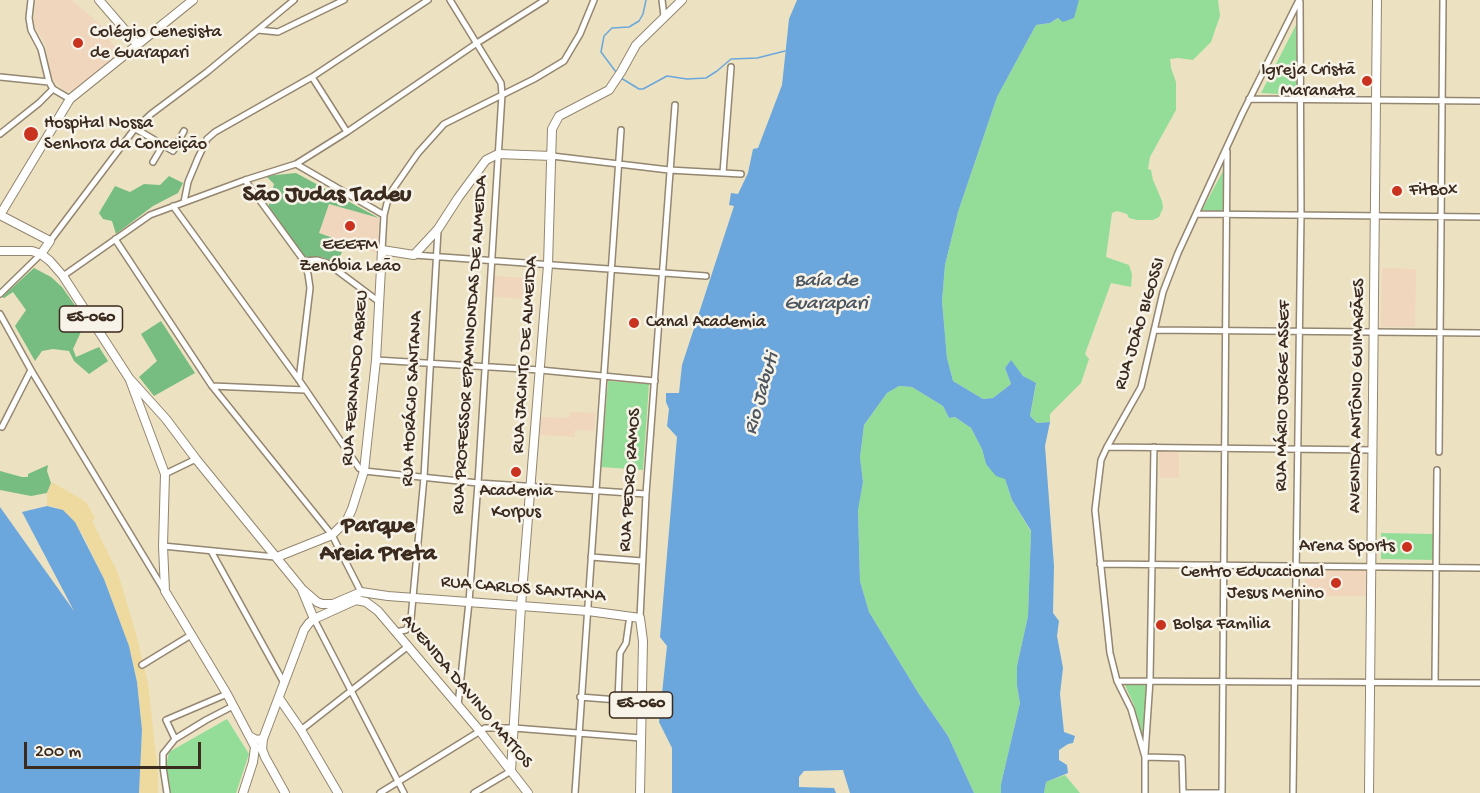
<!DOCTYPE html>
<html>
<head>
<meta charset="utf-8">
<style>
	body { margin:0 }
	#map { position:relative; width:1480px; height:793px; overflow:hidden; background:#ece2c2; font-family:"Gochi Hand",sans-serif }
	canvas { display:block }
	.scale { position:absolute; left:24px; top:742px; width:177px; height:27px; box-sizing:border-box; border:3px solid #3b2a1e; border-top:0; padding-left:8px; font-size:18px; line-height:21px; white-space:nowrap; color:#3b2a1e; -webkit-text-stroke:4px #f7f3e8; paint-order:stroke }
</style>
</head>
<body>
<div id="map">
<canvas width="1480" height="793"></canvas>
<div class="scale">200 m</div>
</div>
<script>
const c = document.querySelector('canvas').getContext('2d');
c.lineJoin = 'round';
function paint(path, color) { c.fillStyle = color; c.fill(path, 'evenodd'); }
const toPath = rows => new Path2D(rows.map(r => 'M' + r).join(''));
function trace(path, color, width, dash) { c.strokeStyle = color; c.lineWidth = width; c.lineCap = dash ? 'butt' : 'round'; c.setLineDash(dash || []); c.stroke(path); }
function label(font, color, halo, rows, align = 'center') {
  c.font = font + ' "Gochi Hand",sans-serif'; c.lineWidth = 5; c.setLineDash([]); c.textBaseline = 'middle'; c.strokeStyle = halo; c.fillStyle = color; for (const [text, x, y, turn = 0] of rows) {
    c.save(); c.translate(x, y); c.rotate((+turn || 0) * Math.PI / 180); c.textAlign = isNaN(turn) ? turn : align; if (halo) c.strokeText(text, 0, 0); c.fillText(text, 0, 0); c.restore();
  }
}
paint(toPath([
	[36,0,72,0,112,35,109,40,120,52,73,92,64,90,55,82,50,73,46,46,35,26,34,18],
	[329,204,379,218,377,253,319,233],
	[1382,268,1416,269,1415,327,1381,327],
	[495,276,530,278,529,299,494,297],
	[570,412,596,413,594,431,575,430,575,437,540,435,541,417,569,418],
	[1159,452,1179,452,1179,478,1160,478],
	[1304,569,1368,569,1368,596,1305,596]
]), '#efd6bc');
paint(toPath([
	[1079,0,1218,0,1220,16,1211,42,1193,60,1178,58,1170,59,1171,68,1176,82,1176,110,1150,157,1148,169,1151,170,1153,180,1162,201,1163,208,1159,217,1153,220,1137,220,1129,218,1127,214,1117,211,1112,213,1106,257,1129,265,1132,274,1131,287,1111,283,1085,354,1089,359,1081,383,1050,414,1050,422,1037,423,1030,416,1036,384,1023,376,1011,361,1005,368,1011,384,993,398,983,399,953,381,947,358,942,301,945,265,958,212,997,97,1036,25,1050,23,1075,9],
	[1296,25,1298,95,1261,93],
	[1223,171,1224,212,1202,210],
	[608,381,649,384,643,470,601,467],
	[899,386,912,387,943,406,949,418,955,417,971,428,982,449,986,464,1005,479,1012,500,1031,532,1028,616,1017,666,1017,686,1020,703,1001,784,1001,793,974,793,948,736,919,694,869,612,860,581,858,509,863,482,860,457,864,425,887,393],
	[1381,533,1434,534,1434,560,1381,559],
	[1124,683,1146,683,1145,732,1140,733,1134,705],
	[227,719,249,754,236,793,169,793,166,766,169,752],
	[1065,775,1080,793,1044,793,1046,782]
]), '#94dd98');
paint(toPath([
	[296,173,379,218,329,204,319,233,336,239,335,248,342,252,336,264,322,257,306,258,268,208,274,184,266,176],
	[169,176,183,183,178,193,153,206,116,234,112,221,103,219,99,213,115,186,130,192,144,184,160,185],
	[34,268,51,277,62,287,86,321,73,349,76,357,99,347,108,361,89,374,74,361,69,351,53,349,42,351,35,361,15,326,26,310,13,292,4,298,2,297],
	[161,321,195,373,154,396,139,377,157,361,141,334],
	[48,465,47,471,51,483,47,493,31,496,0,490,0,471,22,477,28,477,28,474]
]), '#77bc80');
paint(toPath([
	[52,482,86,502,95,518,92,521,118,573,136,634,148,683,158,774,158,793,139,793,142,730,137,681,129,646,104,579,82,533,56,507,47,506,47,493]
]), '#eeda9e');
paint(toPath([
	[797,0,1079,0,1074,18,1063,22,1058,18,1050,23,1036,25,997,97,958,212,945,265,942,301,947,358,953,381,983,399,993,398,1011,384,1005,368,1011,360,1023,376,1036,383,1030,416,1037,423,1050,422,1045,446,1054,566,1053,613,1059,621,1057,636,1063,668,1060,694,1064,732,1075,736,1073,743,1068,744,1059,750,1059,760,1067,765,1068,773,1046,782,1044,793,1001,793,1001,784,1020,703,1017,686,1017,666,1028,616,1031,531,1012,500,1005,479,996,476,986,464,982,449,971,428,955,417,949,418,943,406,912,387,899,386,887,393,864,425,860,457,863,482,858,510,860,581,869,612,919,694,948,736,974,793,850,793,843,770,804,771,799,777,799,787,834,788,836,793,672,793,672,748,659,722,667,646,660,637,677,437,667,426,669,409,666,402,666,393,679,393,682,365,734,206,729,205,731,193,738,194,748,173,753,149,758,148,782,85,789,19],
	[47,506,63,510,75,522,104,579,129,646,137,682,142,730,139,793,0,793,0,507,74,611,22,512]
]), '#6ba7dc');
trace(toPath([
	[616,72,601,52,604,36,612,28,629,27,639,21,643,14,646,0],
	[621,78,639,89,643,89,667,76,687,79,706,78,717,71,731,59,757,58,785,51]
]), '#6ba7dc', 1.5);
const street = toPath([
	[31,0,29,18,31,30,41,49,49,82,53,89,70,99],
	[450,0,501,83,502,94,478,483,469,602,458,705],
	[662,0,664,16],
	[258,30,278,32,344,0],
	[0,77,49,82],
	[312,77,347,132],
	[1249,99,1480,101],
	[136,129,163,145,153,162],
	[0,134,39,103,53,89],
	[163,145,173,151,184,131],
	[552,156,669,170,741,174],
	[296,164,384,215],
	[723,173,731,67],
	[245,180,304,261,308,274,310,288,299,380],
	[184,202,188,182,198,158,207,139,215,132,312,77,428,0],
	[173,206,299,380,359,468,364,471,478,483,646,494],
	[1197,214,1480,217],
	[115,239,212,386,332,535,361,592],
	[50,241,133,131,151,114,207,72,294,0],
	[382,250,384,215,389,195,418,153,444,124,534,79,564,61,580,34,594,0],
	[414,255,706,276],
	[304,261,317,260,327,263,378,301],
	[63,276,150,215,245,180,296,164,347,132,477,43,545,0],
	[0,294,41,254],
	[0,314,31,370,164,590],
	[1154,330,1480,333],
	[376,360,540,370,655,381],
	[212,386,305,390],
	[2,427,31,370],
	[1107,447,1373,450],
	[1439,452,1443,0],
	[165,474,196,459],
	[163,546,275,557],
	[211,551,284,683],
	[591,557,642,561],
	[1100,564,1480,568],
	[640,618,646,494,675,105],
	[314,619,404,793],
	[395,632,406,630,411,619,424,477,438,230],
	[142,665,191,635],
	[1117,681,1480,683],
	[1435,682,1437,470],
	[580,697,618,700,641,705],
	[618,700,620,653,626,643,629,622],
	[301,730,407,647],
	[175,739,166,720,227,694],
	[1145,754,1150,680,1154,447],
	[1145,757,1182,758,1183,793],
	[167,793,163,767,163,754,175,739,206,720,233,706],
	[380,793,485,728,514,728,641,738],
	[474,793,511,771],
	[575,793,621,130],
	[1145,793,1145,757,1131,709,1117,681,1110,653,1095,510,1101,460,1107,447,1141,387,1163,292,1178,253,1242,114,1299,0],
	[1184,793,1222,793,1227,151],
	[1293,793,1301,214,1300,2]
]);
const secondary = toPath([
	[99,0,137,44],
	[0,215,70,99,193,0],
	[0,215,50,241,41,254],
	[130,380,165,474,163,546,165,591,227,694,255,747,253,762,243,793],
	[277,557,332,535,347,520,352,509,364,471,376,360,382,250,414,255,438,229,458,198,486,160,498,154,552,156],
	[279,698,301,730,338,793],
	[251,737,256,740,263,739,304,630,309,623,314,619],
	[263,739,262,749,265,757,285,793],
	[511,771,521,606,548,265,552,129,559,116,609,90,621,72,636,45,682,0],
	[1369,793,1377,0]
]);
const primary = toPath([
	[0,251,32,251,41,254,50,261,63,276,129,378,166,419,196,459,302,589,317,602,322,604,333,604,361,592,388,596,588,611,640,618,643,641,640,793],
	[302,590,314,619,356,600,366,602,378,611,479,730,528,793]
]);
trace(street, '#948670', 8);
trace(secondary, '#948670', 10);
trace(primary, '#948670', 10);
trace(street, '#fff', 5);
trace(secondary, '#fff', 8);
trace(primary, '#fff', 8);
for (const [x, y, r, color] of [
	[78,43,6,"#c8321e"],
	[1367,81,6,"#c8321e"],
	[31,134,8,"#c8321e"],
	[1397,191,6,"#c8321e"],
	[350,226,6,"#c8321e"],
	[634,323,6,"#c8321e"],
	[516,472,6,"#c8321e"],
	[1407,547,6,"#c8321e"],
	[1336,583,6,"#c8321e"],
	[1161,625,6,"#c8321e"]
]) { const dot = new Path2D(); dot.arc(x, y, r, 0, 2 * Math.PI); c.fillStyle = color; c.fill(dot); trace(dot, '#f7f3e8', 2); }
for (const [x, y, w] of [
	[91,319,63],
	[641,705,63]
]) { const box = new Path2D(); box.roundRect(x - w / 2, y - 13, w, 26, 4.5); c.fillStyle = '#f7f3e8'; c.fill(box); trace(box, '#3b2a1e', 1.5); }
label('bold 16px', '#3b2a1e', null, [
	["ES-060",91,319],
	["ES-060",641,705]
]);
label('18px', '#3b2a1e', '#f7f3e8', [
	["Colégio Cenesista",90,33],
	["de Guarapari",90,54],
	["Igreja Cristã",1355,71,"right"],
	["Maranata",1355,92,"right"],
	["Hospital Nossa",44,124],
	["Senhora da Conceição",44,145],
	["FitBox",1409,191],
	["EEEFM",350,246,"center"],
	["Zenóbia Leão",350,267,"center"],
	["Canal Academia",646,323],
	["Academia",516,492,"center"],
	["Korpus",516,513,"center"],
	["Arena Sports",1395,547,"right"],
	["Centro Educacional",1324,573,"right"],
	["Jesus Menino",1324,594,"right"],
	["Bolsa Familia",1173,625]
], 'left');
label('18px', '#3b2a1e', '#f7f3e8', [
	["RUA JOÃO BIGOSSI",1141,324,-73],
	["RUA PROFESSOR EPAMINONDAS DE ALMEIDA",471,345,-86],
	["RUA JACINTO DE ALMEIDA",526,355,-86],
	["RUA FERNANDO ABREU",356,378,-85],
	["RUA MÁRIO JORGE ASSEF",1284,396,-89],
	["AVENIDA ANTÔNIO GUIMARÃES",1358,396,-89],
	["RUA HORÁCIO SANTANA",413,399,-87],
	["RUA PEDRO RAMOS",631,480,-86],
	["RUA CARLOS SANTANA",523,590,5],
	["AVENIDA DAVINO MATTOS",466,692,50]
]);
label('italic 20px', '#4c5660', '#f7f3e8', [
	["Baía de",826,282],
	["Guarapari",826,305],
	["Rio Jabuti",763,394,-74]
]);
label('bold 24px', '#3b2a1e', '#f7f3e8', [
	["São Judas Tadeu",327,196],
	["Parque",378,527],
	["Areia Preta",378,555]
]);
</script>
</body>
</html>
